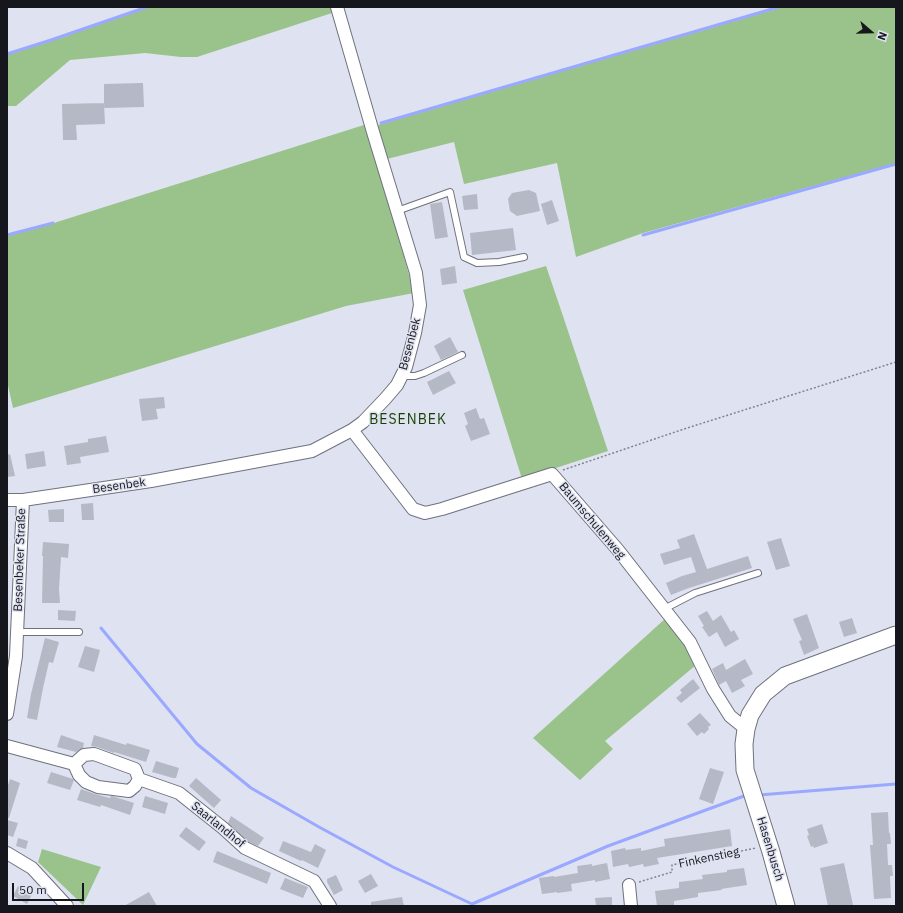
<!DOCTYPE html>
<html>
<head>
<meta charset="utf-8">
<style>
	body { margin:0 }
	#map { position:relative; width:903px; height:913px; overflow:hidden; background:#dfe2f0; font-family:"IBM Plex Sans",sans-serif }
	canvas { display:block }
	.frame { position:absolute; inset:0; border:8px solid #16171c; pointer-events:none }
	.north { position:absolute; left:851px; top:12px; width:40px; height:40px; -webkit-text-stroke:3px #dfe2f0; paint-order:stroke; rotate:110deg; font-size:11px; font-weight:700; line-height:16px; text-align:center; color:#16171c }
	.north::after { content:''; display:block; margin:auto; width:14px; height:18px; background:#16171c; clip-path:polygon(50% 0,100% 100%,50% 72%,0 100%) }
	.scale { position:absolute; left:12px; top:883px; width:72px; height:18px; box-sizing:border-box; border:2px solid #16171c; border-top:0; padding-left:5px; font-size:12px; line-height:14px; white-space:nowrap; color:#16171c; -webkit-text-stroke:3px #dfe2f0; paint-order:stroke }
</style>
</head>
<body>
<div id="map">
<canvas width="903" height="913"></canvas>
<div class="frame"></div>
<div class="north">N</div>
<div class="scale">50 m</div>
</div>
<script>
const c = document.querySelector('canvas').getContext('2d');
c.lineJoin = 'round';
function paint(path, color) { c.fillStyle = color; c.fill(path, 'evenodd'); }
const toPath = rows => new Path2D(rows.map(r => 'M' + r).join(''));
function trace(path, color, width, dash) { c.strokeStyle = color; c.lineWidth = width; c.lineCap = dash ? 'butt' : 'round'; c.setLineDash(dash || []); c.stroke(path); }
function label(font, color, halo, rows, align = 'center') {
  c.font = font + ' "IBM Plex Sans",sans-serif'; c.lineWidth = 3; c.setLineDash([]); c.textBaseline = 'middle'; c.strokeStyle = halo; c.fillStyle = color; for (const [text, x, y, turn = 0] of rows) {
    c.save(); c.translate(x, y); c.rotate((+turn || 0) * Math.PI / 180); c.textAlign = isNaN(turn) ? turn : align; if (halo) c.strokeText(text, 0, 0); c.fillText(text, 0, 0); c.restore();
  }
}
paint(toPath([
	[150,7,333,7,335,12,197,57,181,57,145,53,70,60,16,106,7,106,7,55,51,41],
	[783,7,896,7,896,163,643,233,576,257,557,163,464,184,454,142,387,159,378,125],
	[367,124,414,293,346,306,13,408,7,381,7,236,52,224,57,222],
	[546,266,563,316,608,451,522,479,463,290],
	[666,618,684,643,696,665,605,741,613,749,580,780,533,738],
	[42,849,101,867,83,905,38,862]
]), '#9ac38b');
trace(toPath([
	[7,54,51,40,147,7],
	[381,123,779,7],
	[7,235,53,223],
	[643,235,896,164],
	[101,628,197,744,251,788,319,827,393,867,472,904,608,846,744,796],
	[759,795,896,784]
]), '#9aa9ff', 3);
paint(toPath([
	[143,83,144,107,104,108,104,84],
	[104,103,105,124,76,125,77,140,63,140,62,104],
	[529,190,536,193,540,211,517,216,510,211,508,199,512,193],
	[477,194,478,209,464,210,462,196],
	[552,200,559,221,547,225,541,204],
	[442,202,448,237,435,239,430,204],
	[513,228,516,250,472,255,470,233],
	[455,266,457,283,442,285,440,269],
	[450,337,458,352,441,360,434,346],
	[449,371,456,383,433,395,427,382],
	[164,397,165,408,156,409,158,419,142,421,139,399],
	[476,408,480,419,484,418,490,434,471,441,465,426,468,424,464,413],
	[106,436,109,452,80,457,81,463,67,465,64,446,88,442,88,439],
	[44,451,46,466,27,469,25,454],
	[10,454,15,476,7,477,7,455],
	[93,503,94,520,82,520,81,504],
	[64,509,64,522,49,522,48,510],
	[694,534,707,569,748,556,752,568,686,589,671,595,666,583,682,576,696,572,691,557,664,565,660,554,680,548,677,540],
	[781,538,790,566,776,570,767,542],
	[43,542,69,544,68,558,61,557,59,589,60,603,42,603,43,556,42,556],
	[58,610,76,611,75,621,58,620],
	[707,611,713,621,721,615,731,632,734,630,739,639,725,647,717,632,709,637,702,627,704,626,698,616],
	[807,614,819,648,804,655,799,641,802,640,793,619],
	[852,618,857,633,844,637,839,622],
	[45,638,59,642,53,663,49,662,43,688,37,720,27,718,31,694],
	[85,646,100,650,94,672,78,667],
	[745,659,753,674,741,680,745,686,732,693,726,681,719,685,712,669,723,663,726,670],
	[693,679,700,688,681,703,676,698,682,693,680,690],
	[700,713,711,725,708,727,709,729,704,734,702,732,697,736,687,724],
	[61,735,84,743,83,748,76,752,57,747],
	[94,735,126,745,127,743,150,750,146,762,114,752,114,753,97,747,91,746],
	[156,761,179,768,176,778,173,778,152,772],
	[710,768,724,772,713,804,699,799],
	[51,772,73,779,74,780,70,790,47,783],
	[196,778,221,800,214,808,189,786],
	[10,779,20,783,9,818,7,818,7,788],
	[81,789,95,794,110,798,111,796,112,796,134,803,130,815,101,805,100,807,77,800],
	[145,796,168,803,165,814,142,807],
	[888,812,889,833,890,833,891,844,887,844,888,865,892,865,893,876,890,876,891,898,874,899,870,845,873,845,871,813],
	[231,816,264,838,258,846,249,842,228,823],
	[7,820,18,823,13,837,7,835],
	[822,824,828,843,814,848,813,846,811,847,807,836,809,835,807,829],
	[186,827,206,842,199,851,179,836],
	[730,829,732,846,657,858,659,864,644,867,643,864,629,867,628,864,613,867,611,851,625,848,626,850,641,848,641,851,665,846,664,839],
	[18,838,28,841,26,849,16,846],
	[283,841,311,852,315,844,326,850,318,868,302,860,301,861,279,851],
	[217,851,271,873,267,884,213,862],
	[607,863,610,879,595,882,595,880,571,884,572,891,557,893,557,892,542,894,539,878,554,876,554,877,578,873,577,866,592,864,592,866],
	[844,863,853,905,848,906,828,906,820,868],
	[744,868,747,885,721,889,722,890,698,893,698,897,674,901,674,906,657,906,655,891,679,888,679,882,703,879,702,875,727,872,727,870],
	[371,874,378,886,365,893,358,881],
	[336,875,343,890,334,895,327,882,327,879],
	[285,878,308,887,303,898,280,889],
	[18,886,32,894,27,904,13,896],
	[149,892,157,906,124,906],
	[402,897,404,906,371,906,371,902],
	[612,897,612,906,596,906,595,898]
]), '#b5b8c5');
const lane = toPath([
	[397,211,450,192,464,257,477,263,499,262,524,257],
	[401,376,415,376,424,373,462,355],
	[664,609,695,593,758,573],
	[17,632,79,632]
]);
const street = toPath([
	[352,430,413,509,425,513,442,509,552,474,618,550,690,642,713,689,730,716,746,729],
	[7,500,23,500,151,481,312,451,352,430,363,422,385,399,397,385,406,367,415,333,420,305,416,273,373,132,337,7],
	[7,714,16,656,23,500],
	[7,746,74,764,79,775,86,782,98,787,129,791,135,786,139,779,179,793,223,828,245,848,314,881,330,906],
	[74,764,84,755,94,754,135,769,139,779],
	[7,853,32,868,67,906],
	[629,885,631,906]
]);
const secondary = toPath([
	[786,906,771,852,745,770,744,744,746,729,750,715,763,694,785,676,896,635]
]);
trace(lane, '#6f717d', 8);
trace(street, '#6f717d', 14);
trace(secondary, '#6f717d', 19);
trace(toPath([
	[563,470,684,429,896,362],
	[639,882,672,872,672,865,756,848]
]), '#81838d', 1.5, [2, 2]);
trace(lane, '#fff', 6);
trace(street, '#fff', 12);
trace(secondary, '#fff', 17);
label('12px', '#16171c', '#dfe2f0', [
	["Besenbek",410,344,-75],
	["Besenbek",119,486,-8],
	["Baumschulenweg",592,521,50],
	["Besenbeker Straße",20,560,-88],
	["Saarlandhof",218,825,39],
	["Hasenbusch",770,849,73],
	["Finkenstieg",709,858,-12]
]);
c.letterSpacing = '1px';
label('14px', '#163f00', '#dfe2f0', [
	["BESENBEK",408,420]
]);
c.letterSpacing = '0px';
</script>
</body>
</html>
